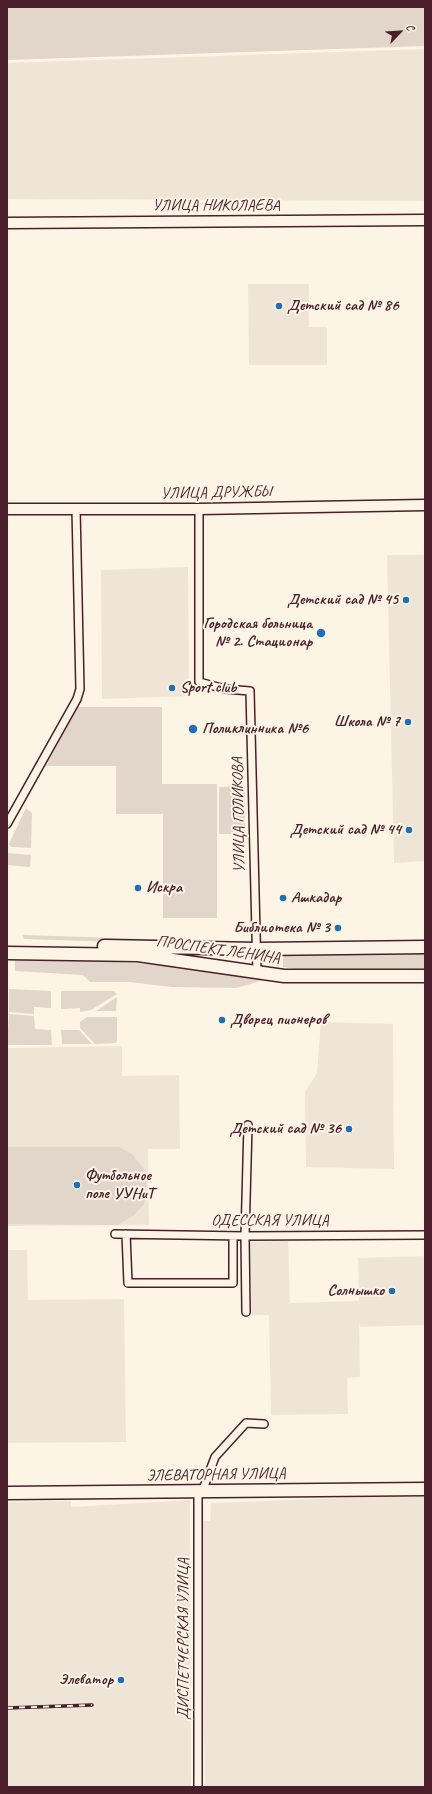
<!DOCTYPE html>
<html>
<head>
<meta charset="utf-8">
<style>
	body { margin:0 }
	#map { position:relative; width:432px; height:1794px; overflow:hidden; background:#fcf5e5; font-family:Caveat,sans-serif }
	canvas { display:block }
	.frame { position:absolute; inset:0; border:8px solid #4a1f2b; pointer-events:none }
	.north { position:absolute; left:380px; top:12px; width:40px; height:40px; -webkit-text-stroke:3px #fcf5e5; paint-order:stroke; rotate:65deg; font-size:11px; font-weight:700; line-height:16px; text-align:center; color:#4a1f2b }
	.north::after { content:''; display:block; margin:auto; width:14px; height:18px; background:#4a1f2b; clip-path:polygon(50% 0,100% 100%,50% 72%,0 100%) }
</style>
</head>
<body>
<div id="map">
<canvas width="432" height="1794"></canvas>
<div class="frame"></div>
<div class="north">С</div>
</div>
<script>
const c = document.querySelector('canvas').getContext('2d');
c.lineJoin = 'round';
function paint(path, color) { c.fillStyle = color; c.fill(path, 'evenodd'); }
const toPath = rows => new Path2D(rows.map(r => 'M' + r).join(''));
function trace(path, color, width, dash) { c.strokeStyle = color; c.lineWidth = width; c.lineCap = dash ? 'butt' : 'round'; c.setLineDash(dash || []); c.stroke(path); }
function label(font, color, halo, rows, align = 'center') {
  c.font = font + ' Caveat,sans-serif'; c.lineWidth = 4; c.setLineDash([]); c.textBaseline = 'middle'; c.strokeStyle = halo; c.fillStyle = color; for (const [text, x, y, turn = 0] of rows) {
    c.save(); c.translate(x, y); c.rotate((+turn || 0) * Math.PI / 180); c.textAlign = isNaN(turn) ? turn : align; if (halo) c.strokeText(text, 0, 0); c.fillText(text, 0, 0); c.restore();
  }
}
paint(toPath([
	[425,49,425,201,7,199,7,63],
	[248,284,309,284,309,327,327,327,327,365,249,365],
	[387,555,425,555,425,861,394,863],
	[188,567,189,696,102,699,101,570],
	[321,1022,393,1024,394,1169,306,1167,305,1092,317,1073],
	[122,1046,122,1076,179,1075,180,1149,148,1149,149,1225,7,1226,7,1048],
	[288,1241,290,1303,359,1301,358,1258,425,1256,425,1325,360,1327,359,1319,360,1377,347,1378,348,1414,271,1415,269,1315,252,1315,250,1242],
	[7,1250,27,1250,28,1300,124,1299,126,1442,7,1443],
	[425,1495,425,1787,205,1787,200,1521,210,1521,211,1503],
	[190,1500,191,1787,7,1787,7,1502,71,1501,71,1507]
]), '#eee5d7');
paint(toPath([
	[7,7,425,7,425,46,7,60],
	[76,707,162,707,162,784,217,784,217,918,163,918,163,814,116,814,116,766,46,766],
	[245,786,245,834,219,834,219,787],
	[26,808,32,813,31,848,11,847,9,844],
	[7,853,31,855,30,867,7,865],
	[23,935,209,941,209,945,24,939],
	[425,950,425,969,296,969,283,967,283,956,293,951],
	[15,956,202,967,270,978,237,988,172,987,129,982,90,982,83,975,15,971],
	[9,989,51,991,51,1008,34,1007,34,1014,9,1012],
	[61,991,114,991,117,994,91,1010,80,1012,80,1008,61,1009],
	[117,997,116,1011,96,1011],
	[9,1014,34,1016,35,1029,51,1030,52,1045,7,1045],
	[87,1017,117,1017,117,1041,115,1043,95,1044,80,1028,80,1022],
	[61,1030,79,1030,92,1044,62,1044],
	[7,1147,119,1147,132,1154,144,1169,147,1181,144,1204,134,1215,118,1225,7,1224]
]), '#e2d5ca');
const street = toPath([
	[199,509,199,682,225,689,250,691,257,973],
	[7,824,77,699,80,689,76,509],
	[115,1234,245,1236,425,1235],
	[126,1234,128,1283,233,1283,233,1236],
	[246,1312,245,1236,248,1125],
	[202,1492,215,1457,246,1423,264,1424],
	[198,1787,198,1492]
]);
const secondary = toPath([
	[7,223,425,220],
	[7,509,199,509,425,505]
]);
const primary = toPath([
	[104,946,257,949,425,947],
	[7,953,138,955,284,976,425,976],
	[7,1493,425,1489]
]);
trace(street, '#4a1f2b', 10);
trace(secondary, '#4a1f2b', 13);
trace(primary, '#4a1f2b', 15);
trace(street, '#fcf5e5', 7);
trace(secondary, '#fcf5e5', 10);
trace(primary, '#fcf5e5', 12);
const rail = toPath([
	[7,1708,92,1705]
]);
trace(rail, '#4a1f2b', 3.5);
trace(rail, '#fcf5e5', 2, [6]);
for (const [x, y, r, color] of [
	[279,306,4,"#1f6fb2"],
	[406,600,4,"#1f6fb2"],
	[321,633,5,"#1f6fb2"],
	[172,688,4,"#1f6fb2"],
	[408,722,4,"#1f6fb2"],
	[193,729,5,"#1f6fb2"],
	[409,830,4,"#1f6fb2"],
	[138,888,4,"#1f6fb2"],
	[283,898,4,"#1f6fb2"],
	[338,928,4,"#1f6fb2"],
	[222,1020,4,"#1f6fb2"],
	[349,1129,4,"#1f6fb2"],
	[77,1185,4,"#1f6fb2"],
	[392,1291,4,"#1f6fb2"],
	[121,1680,4,"#1f6fb2"]
]) { const dot = new Path2D(); dot.arc(x, y, r, 0, 2 * Math.PI); c.fillStyle = color; c.fill(dot); trace(dot, '#fcf5e5', 1.5); }
label('16px', '#4a1f2b', '#fcf5e5', [
	["УЛИЦА НИКОЛАЕВА",216,206],
	["УЛИЦА ДРУЖБЫ",216,493,-1],
	["УЛИЦА ГОЛИКОВА",239,815,-91],
	["ПРОСПЕКТ ЛЕНИНА",218,950,8],
	["ОДЕССКАЯ УЛИЦА",270,1221],
	["ЭЛЕВАТОРНАЯ УЛИЦА",216,1475,-1],
	["ДИСПЕТЧЕРСКАЯ УЛИЦА",184,1639,-90]
]);
label('bold 16px', '#4a1f2b', '#fcf5e5', [
	["Детский сад № 86",287,306,"left"],
	["Детский сад № 45",398,600],
	["Городская больница",312,624],
	["№ 2. Стационар",312,642],
	["Sport club",180,688,"left"],
	["Школа № 7",400,722],
	["Поликлинника №6",202,729,"left"],
	["Детский сад № 44",401,830],
	["Искра",146,888,"left"],
	["Ашкадар",291,898,"left"],
	["Библиотека № 3",330,928],
	["Дворец пионеров",230,1020,"left"],
	["Детский сад № 36",341,1129],
	["Футбольное",85,1176,"left"],
	["поле УУНиТ",85,1194,"left"],
	["Солнышко",384,1291],
	["Элеватор",113,1680]
], 'right');
</script>
</body>
</html>
